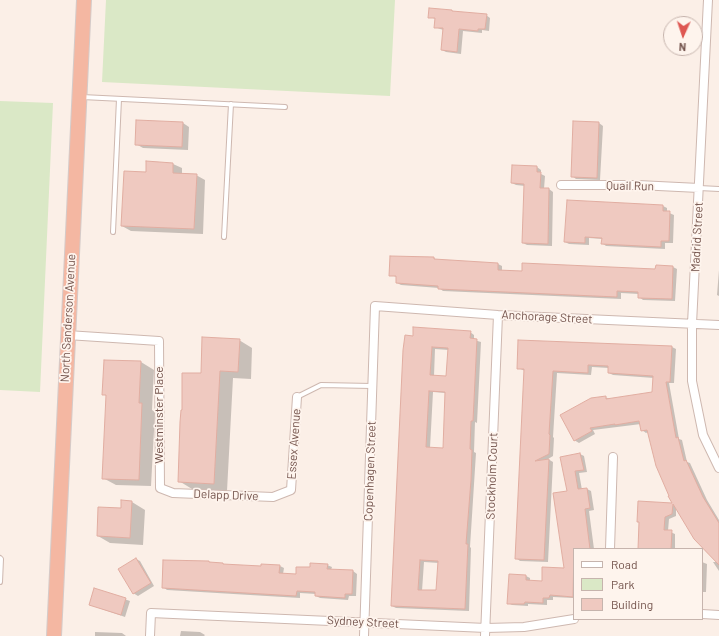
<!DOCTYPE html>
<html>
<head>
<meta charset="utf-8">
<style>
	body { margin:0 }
	#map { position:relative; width:719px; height:636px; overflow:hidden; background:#fbefe7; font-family:Barlow,sans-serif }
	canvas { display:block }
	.legend { position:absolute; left:573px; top:548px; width:130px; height:72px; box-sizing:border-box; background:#fef4ed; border:1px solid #c6b4ad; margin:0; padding:5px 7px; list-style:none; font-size:12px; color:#73534c }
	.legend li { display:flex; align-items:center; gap:8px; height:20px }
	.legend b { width:20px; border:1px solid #c6b4ad }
	.north { position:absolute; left:663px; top:16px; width:40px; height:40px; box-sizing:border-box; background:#fef4ed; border:1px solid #c6b4ad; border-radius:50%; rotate:183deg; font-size:11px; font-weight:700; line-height:16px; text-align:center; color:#73534c }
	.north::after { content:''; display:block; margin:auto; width:14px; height:18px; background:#de5752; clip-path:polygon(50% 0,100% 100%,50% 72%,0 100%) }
</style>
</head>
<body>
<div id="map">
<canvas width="719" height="636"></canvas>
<ul class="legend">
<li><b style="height:5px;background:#fff"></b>Road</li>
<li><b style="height:11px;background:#dae8c6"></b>Park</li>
<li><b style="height:11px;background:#efc9c0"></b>Building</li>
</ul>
<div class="north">N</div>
</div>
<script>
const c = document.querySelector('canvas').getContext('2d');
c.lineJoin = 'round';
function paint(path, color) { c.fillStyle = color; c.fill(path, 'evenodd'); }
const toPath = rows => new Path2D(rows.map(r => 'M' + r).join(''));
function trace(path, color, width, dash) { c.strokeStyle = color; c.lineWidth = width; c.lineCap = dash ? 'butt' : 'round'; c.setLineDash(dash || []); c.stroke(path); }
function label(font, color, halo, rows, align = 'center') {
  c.font = font + ' Barlow,sans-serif'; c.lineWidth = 3.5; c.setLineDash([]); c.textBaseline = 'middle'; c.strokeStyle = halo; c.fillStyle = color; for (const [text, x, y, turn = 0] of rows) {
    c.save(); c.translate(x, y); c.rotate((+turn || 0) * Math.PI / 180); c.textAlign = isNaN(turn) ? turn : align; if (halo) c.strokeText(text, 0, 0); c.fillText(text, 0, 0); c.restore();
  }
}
paint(toPath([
	[106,0,395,0,390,96,102,82],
	[0,101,53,103,40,392,0,390]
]), '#dae8c6');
paint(toPath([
	[486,15,490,18,489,31,482,30,482,33,463,31,461,54,446,52,442,50,444,30,440,29,435,27,436,19,429,17],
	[574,122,599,123,603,126,600,180,576,179,572,176],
	[183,123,189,127,188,150,143,148,136,144],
	[147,162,173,164,182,168,182,174,196,175,205,180,203,234,131,231,122,226,147,173],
	[513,166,537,167,541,170,541,174,545,176,544,189,549,189,553,192,552,246,527,245,523,243,525,186,516,185,512,183],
	[663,206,667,208,667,212,674,215,673,243,665,243,665,249,606,246,602,243,603,239,589,238,589,245,569,244,565,242],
	[434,258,438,261,498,264,502,266,502,271,523,272,656,270,657,266,673,267,677,269,675,301,643,300,639,297,639,294,621,293,621,299,443,291,439,288,401,285,397,283,397,277,390,275],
	[719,270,719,296,717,295],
	[470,332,474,335,474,340,481,342,477,423,475,422,474,452,476,453,470,547,471,548,469,611,396,608,392,606,414,337],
	[435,349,449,350,447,377,434,376],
	[433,392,446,393,444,449,430,448],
	[424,562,439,563,437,592,422,591],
	[239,340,252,348,251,379,233,378,227,491,192,489,179,481,202,374],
	[672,347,676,349,674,383,669,383,679,439,682,440,687,462,690,463,707,500,719,520,719,571,713,562,718,562,676,508,676,516,669,519,668,531,675,534,675,549,639,549,640,523,638,522,639,502,674,504,648,432,646,433,642,430,641,424,593,430,595,434,579,443,574,440,605,397,610,399,653,393,654,378,613,375,609,373,609,368,592,367,591,375,557,373,553,437,554,438,553,456,548,459,553,462,548,562,520,561,516,558,525,371,518,368],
	[141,362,154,370,152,410,155,412,151,486,116,485,103,478,107,396,103,394],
	[580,454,584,456,587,472,579,473,582,490,587,489,591,491,594,510,589,511,594,549,574,549,574,598,553,597,553,600,547,600,547,605,528,604,528,606,512,605,508,603,526,576,530,578,530,581,543,582,565,569,568,492,561,457],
	[122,501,132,502,145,510,143,545,110,543,98,536,122,509],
	[136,559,140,561,154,586,138,596,133,593],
	[164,561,209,562,212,563,224,565,262,567,280,566,284,568,283,574,297,575,311,568,327,565,332,567,331,570,353,571,357,574,356,596,349,596,348,600,320,598,316,596,316,594,300,593,300,598,167,590,163,587],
	[702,562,707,564,706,592,702,592],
	[95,589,130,601,125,617,90,605],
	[181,631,200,632,205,635,204,636,180,636],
	[95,632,122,633,126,636,95,636]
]), '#0003');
const building = toPath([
	[429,8,452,10,452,11,487,14,485,29,478,29,478,31,459,29,457,52,441,50,443,28,434,28,435,18,428,18,429,8],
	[136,120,183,122,182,147,135,145,136,120],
	[573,121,599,122,597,178,571,177,573,121],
	[146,161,173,163,173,173,197,174,194,229,121,226,124,171,146,172,146,161],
	[512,165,537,166,537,172,541,172,540,188,549,188,548,244,522,243,524,184,511,183,512,165],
	[567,200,663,205,663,211,670,211,669,241,661,241,661,247,601,244,602,238,585,237,585,243,564,242,567,200],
	[390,256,434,257,434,259,498,263,498,270,522,271,522,263,655,269,656,265,673,266,672,299,638,298,638,292,617,291,617,297,438,289,438,286,396,283,396,276,389,276,390,256],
	[413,327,471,331,470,338,477,339,473,421,471,421,470,449,472,450,471,480,466,544,468,544,465,609,391,606,403,350,405,335,413,336,413,327],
	[432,347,448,348,446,376,430,375,432,347],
	[429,391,445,392,443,448,426,447,429,391],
	[420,560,438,561,436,590,418,590,420,560],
	[202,337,240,339,238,372,220,371,214,484,178,482,180,422,181,410,182,410,182,373,201,373,202,337],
	[518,340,672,346,670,382,666,382,676,438,678,437,684,461,686,460,703,497,719,523,719,565,694,539,673,504,672,514,665,517,664,530,672,530,671,549,638,549,639,522,637,522,638,501,672,503,668,496,669,496,656,466,647,430,641,431,639,421,615,425,615,424,590,428,592,431,574,441,560,415,591,398,606,396,606,399,652,392,653,376,608,373,608,366,588,365,588,373,553,371,549,434,550,435,549,454,535,461,549,459,544,560,515,559,524,369,517,369,518,340],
	[104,360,141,361,139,403,142,403,139,480,102,479,106,395,102,395,104,360],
	[580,453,584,470,575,471,578,489,587,488,590,508,585,509,590,549,574,549,573,597,550,595,549,598,543,598,543,603,525,602,524,604,507,604,509,574,526,575,526,580,542,581,542,567,564,568,553,493,567,491,560,457,580,453],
	[121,500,132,501,130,538,97,536,98,507,121,508,121,500],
	[136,558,151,583,133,594,118,569,136,558],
	[163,560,209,561,209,562,223,563,223,564,261,566,261,564,280,565,279,573,296,574,296,567,310,567,310,563,328,564,327,569,353,570,352,594,345,594,345,598,315,596,315,592,297,591,296,596,162,588,163,560],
	[94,588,126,598,121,615,89,605,94,588]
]);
paint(building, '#efc9c0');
trace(building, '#e1ada1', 1);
const service = toPath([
	[82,97,285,107],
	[699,188,719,189],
	[113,232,119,99],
	[224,237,231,104],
	[297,397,321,385,372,386],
	[0,558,1,559,0,582]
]);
const minor = toPath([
	[708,0,692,324,692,381,703,435,719,468],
	[561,185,638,185,699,188],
	[67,335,159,341,160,488,173,493,273,497,291,490,297,397],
	[610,549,613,457],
	[702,614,719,615],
	[150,636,151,613,486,628,524,627,574,619],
	[364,636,375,306,498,315,719,325],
	[485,636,498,315]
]);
const trunk = toPath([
	[54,636,84,0]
]);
trace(service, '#ceb8b0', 6);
trace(minor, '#ceb8b0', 10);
trace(trunk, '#d5cbc9', 16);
trace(service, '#fff', 4);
trace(minor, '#fff', 8);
trace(trunk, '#f4b7a2', 14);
label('12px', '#73534c', '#fef4ed', [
	["Quail Run",630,186,1],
	["Madrid Street",697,237,-87],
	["Anchorage Street",547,317,3],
	["North Sanderson Avenue",68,318,-87],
	["Westminster Place",159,415,-90],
	["Essex Avenue",294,444,-86],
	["Copenhagen Street",370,471,-88],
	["Stockholm Court",492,476,-88],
	["Delapp Drive",226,495,2],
	["Sydney Street",363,622,3]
]);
</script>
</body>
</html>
